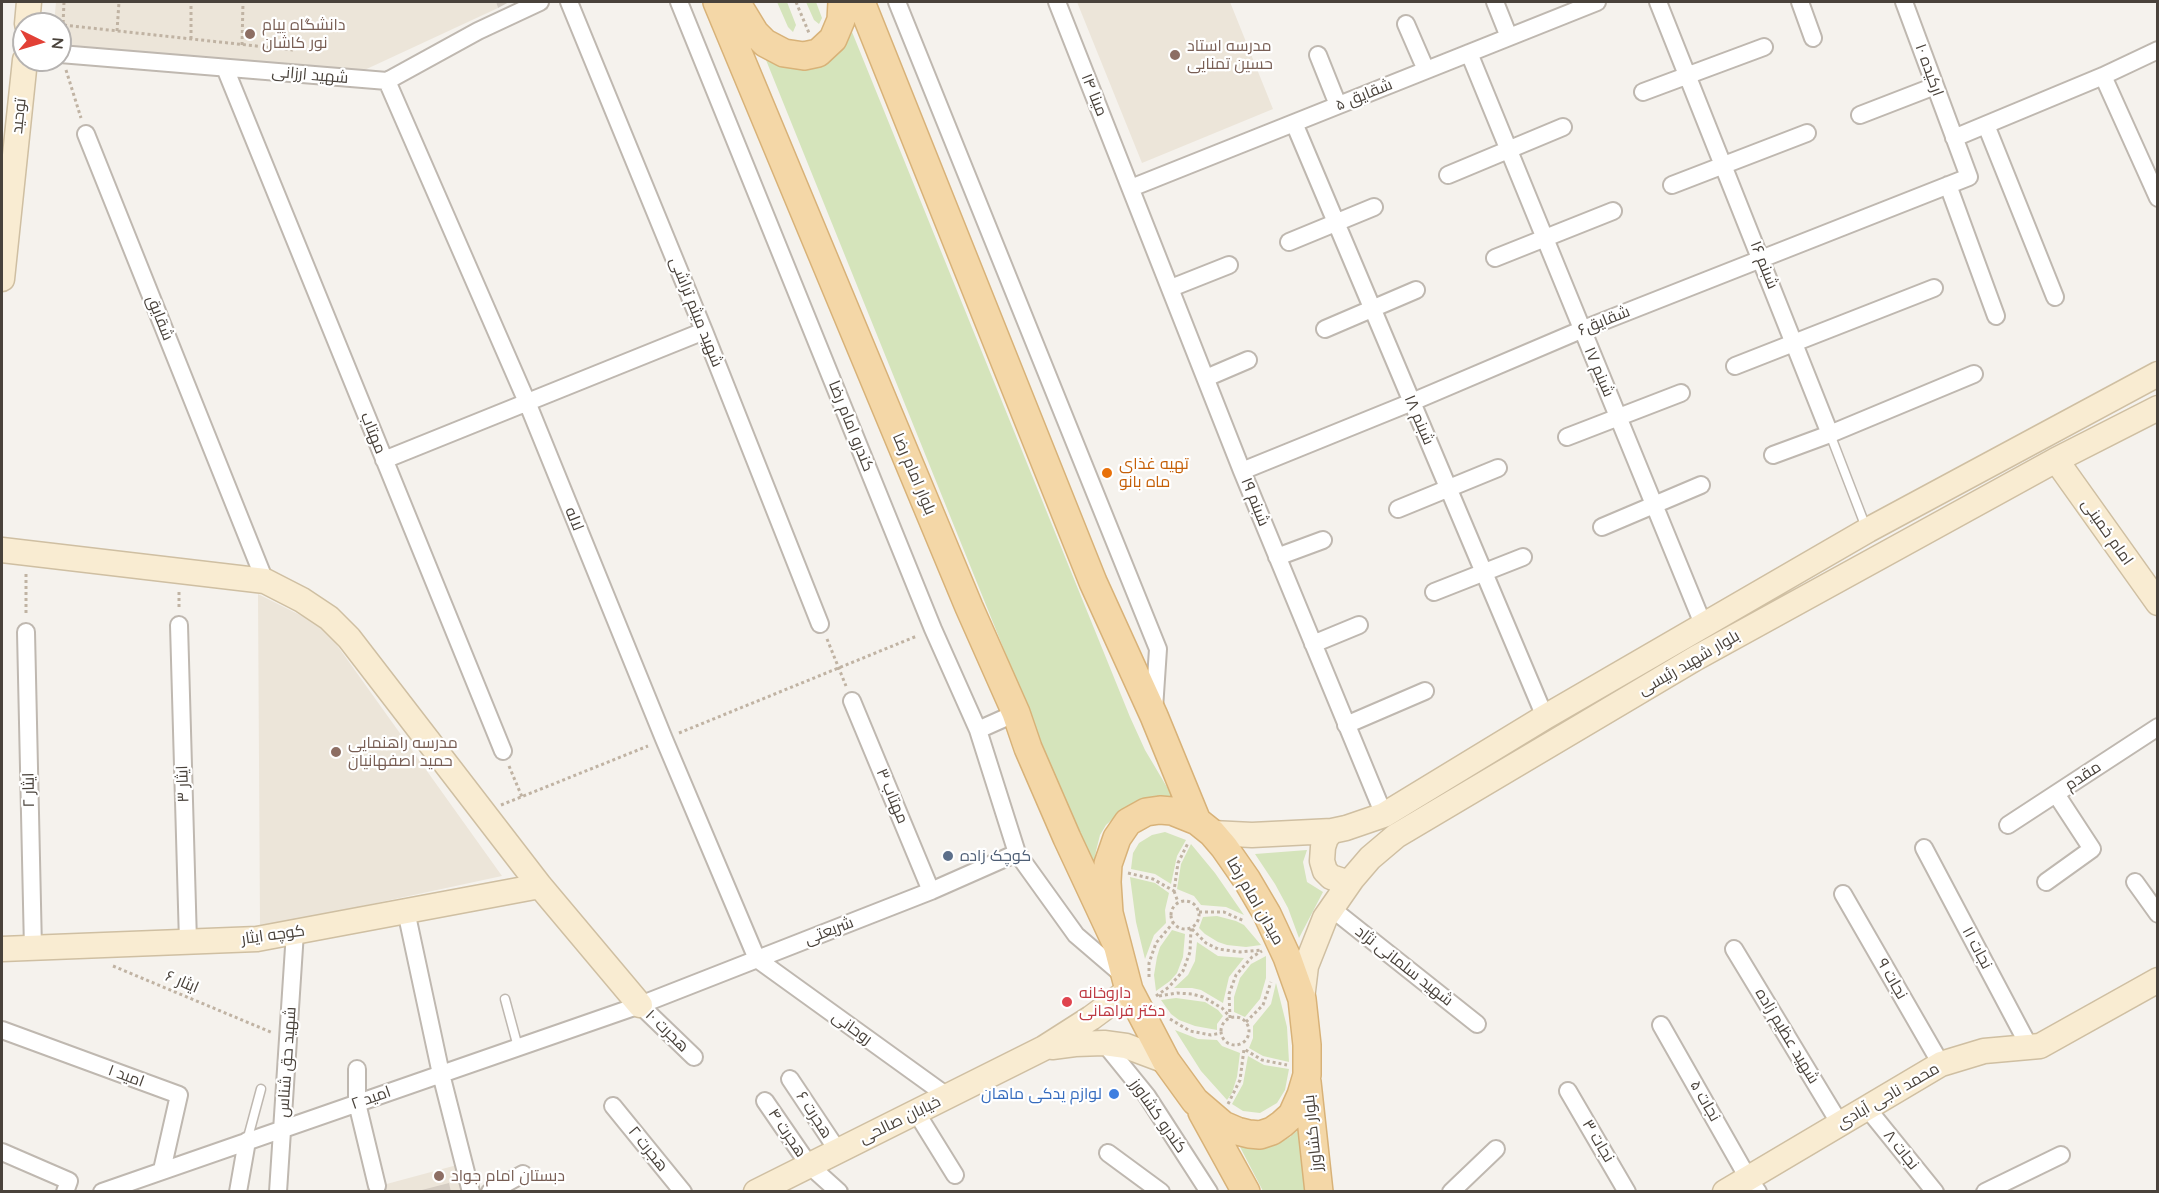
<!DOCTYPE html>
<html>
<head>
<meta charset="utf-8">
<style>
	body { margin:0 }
	#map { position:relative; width:2159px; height:1193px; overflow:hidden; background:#f5f2ed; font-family:Quicksand,sans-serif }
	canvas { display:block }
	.frame { position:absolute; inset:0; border:3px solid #49423b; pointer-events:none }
	.north { position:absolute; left:12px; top:12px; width:60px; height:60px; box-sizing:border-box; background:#fff; border:2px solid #b6b3b1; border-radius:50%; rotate:95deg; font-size:16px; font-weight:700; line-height:24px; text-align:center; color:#49423b }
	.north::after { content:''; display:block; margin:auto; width:21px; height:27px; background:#e24036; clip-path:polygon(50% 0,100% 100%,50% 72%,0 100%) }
</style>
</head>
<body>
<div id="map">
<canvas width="2159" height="1193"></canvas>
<div class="frame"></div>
<div class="north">N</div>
</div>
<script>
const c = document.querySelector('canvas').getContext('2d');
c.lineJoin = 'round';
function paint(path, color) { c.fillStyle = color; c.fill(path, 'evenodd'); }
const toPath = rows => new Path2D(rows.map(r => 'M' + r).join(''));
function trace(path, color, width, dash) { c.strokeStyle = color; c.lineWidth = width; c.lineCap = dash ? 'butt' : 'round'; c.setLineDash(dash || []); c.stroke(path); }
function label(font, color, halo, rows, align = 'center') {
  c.font = font + ' Quicksand,Cairo,sans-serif'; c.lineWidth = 4.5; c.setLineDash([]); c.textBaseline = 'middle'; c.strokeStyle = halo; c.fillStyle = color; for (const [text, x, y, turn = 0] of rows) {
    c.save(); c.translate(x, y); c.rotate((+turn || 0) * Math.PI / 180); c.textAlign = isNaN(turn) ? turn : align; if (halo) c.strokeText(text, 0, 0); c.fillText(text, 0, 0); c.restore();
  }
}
paint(toPath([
	[56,2,496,2,498,8,358,73,63,47,60,43,60,24,54,24],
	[1077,2,1230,2,1273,109,1142,163],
	[258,594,324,627,502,876,260,928],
	[457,1165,464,1192,357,1192]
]), '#ece5d9');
paint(toPath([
	[777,2,787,2,796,25,793,32,788,27],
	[806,2,816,2,822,18,819,24,814,20],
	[850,27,1130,717,1145,750,1174,799,1163,797,1143,799,1126,807,1106,825,1100,835,1096,851,1094,864,1097,880,766,60,793,63],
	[1165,832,1186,840,1177,856,1171,884,1155,874,1131,869,1133,853,1139,843,1152,835],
	[1191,844,1215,873,1244,915,1226,907,1201,905,1194,896,1177,889,1181,864],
	[1307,850,1303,862,1307,882,1323,892,1299,938,1288,908,1275,884,1255,854],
	[1130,877,1155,883,1169,893,1165,910,1166,923,1154,935,1145,959,1136,922],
	[1217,916,1236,921,1244,925,1261,945,1246,947,1227,945,1218,942,1205,934,1199,928,1203,917],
	[1172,930,1185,934,1183,957,1177,973,1170,981,1156,991,1154,975,1157,957,1160,947],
	[1197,942,1218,956,1244,958,1229,977,1223,1003,1201,990,1192,988,1174,988,1188,975,1195,961],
	[1266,956,1266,978,1260,999,1245,1017,1234,1012,1234,997,1240,978,1251,964],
	[1276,983,1287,1027,1289,1062,1263,1056,1249,1048,1253,1038,1253,1026,1271,1004],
	[1176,998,1205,1002,1218,1010,1223,1016,1217,1024,1217,1030,1195,1026,1179,1020,1171,1014,1161,1000],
	[1175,1030,1198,1039,1217,1040,1222,1046,1240,1053,1237,1077,1232,1093,1227,1100,1201,1071],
	[1248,1056,1264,1065,1289,1069,1285,1090,1277,1103,1260,1113,1243,1111,1232,1104,1243,1084],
	[1298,1130,1305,1191,1263,1191,1240,1147,1275,1145,1290,1137]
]), '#d5e4bb');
paint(toPath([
	[496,2,509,2,498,8],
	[449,1183,451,1192,419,1192,418,1191]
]), '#d5cdc3');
const lane = toPath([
	[1830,434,1867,530],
	[505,999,518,1047],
	[247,1141,261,1089]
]);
const street = toPath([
	[569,2,704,331,820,624],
	[679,2,933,629,978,730,1017,853,1076,935,1125,977],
	[897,2,1158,649,1154,709],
	[1057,2,1242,471,1384,815],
	[1495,2,1509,37],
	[1658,2,1830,434],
	[1800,2,1813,38],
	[1406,24,1426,70],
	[1469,53,1703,624],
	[60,54,387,81,478,31,540,2],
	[1318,55,1338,105],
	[225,68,503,751],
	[2103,76,2158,198],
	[387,81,527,402,664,739,757,959,947,1096],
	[1643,92,1764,47],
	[1860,115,1935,86],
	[1294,123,1545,717],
	[1986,125,2055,297],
	[86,134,265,581],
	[1954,138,2103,76,2158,50],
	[1448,175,1563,127],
	[1672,185,1807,133],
	[1948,185,1996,316],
	[1131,188,1597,2],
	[1289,242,1374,207],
	[1495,258,1613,211],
	[1171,288,1229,265],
	[1325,329,1416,290],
	[1735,366,1934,288],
	[1206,378,1248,360],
	[1567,437,1681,393],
	[1773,455,1830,434,1974,374],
	[384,460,704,331],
	[1242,471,1412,402,1581,330,1969,177,1904,2],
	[1398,509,1498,468],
	[1602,527,1701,485],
	[1277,557,1323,540],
	[1434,592,1523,557],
	[179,625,188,942],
	[26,632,33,949],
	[1313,644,1359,625],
	[852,701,931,891],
	[1346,725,1425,691],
	[978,730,1016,713],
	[2008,825,2158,727],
	[1924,848,2030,1048],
	[2046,882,2092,849,2056,794],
	[2135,882,2158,914],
	[1843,894,1941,1064],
	[1331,908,1477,1024],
	[406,911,441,1074,471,1192],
	[1734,949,1840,1124],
	[640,1005,694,1057],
	[1661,1025,1748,1178,1758,1192],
	[2,1030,179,1095,162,1170],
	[1104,1043,1147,1096,1209,1192],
	[357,1069,357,1103,377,1186],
	[790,1079,838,1151],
	[1568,1091,1627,1192],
	[765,1101,809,1165,839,1192],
	[613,1106,683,1192],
	[1867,1108,1935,1192],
	[916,1112,955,1175],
	[2,1152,69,1181,65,1192],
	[1108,1153,1161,1192],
	[102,1192,640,1005,931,891,1017,853],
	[238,1192,247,1141],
	[278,1192,295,932],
	[490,1192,523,1174],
	[1451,1192,1496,1149],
	[1985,1192,2061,1155]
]);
const secondary = toPath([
	[27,24,29,2],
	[2,279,25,60],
	[2056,460,2158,603],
	[2,550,265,581,302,600,329,618,349,638,540,886,640,1005],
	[1332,831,1326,838,1323,847,1322,861,1325,871,1331,877,1349,883],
	[1212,833,1252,835,1332,831,1346,828,1384,815,1545,717,1868,530,2158,374],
	[2,949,257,939,540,886],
	[1302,999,1306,966,1325,918,1352,879,1370,858,1396,836,1696,658,2056,460,2158,408],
	[1052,1047,1075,1044,1104,1043,1126,1046,1166,1061],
	[756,1192,1044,1048,1091,1018,1129,990],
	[1725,1192,1941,1064,1984,1051,2040,1046,2158,980]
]);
const primary = toPath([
	[717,2,969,607,1016,713,1028,748,1067,838,1117,945],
	[736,2,755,33,765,43,784,53,804,56,818,53,833,39,841,20,842,2],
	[861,2,1093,582,1154,716,1197,821],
	[1160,810,1172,811,1197,821,1212,833,1224,847,1247,880,1267,914,1287,957,1302,999,1307,1045,1307,1075,1301,1095,1292,1115,1282,1124,1272,1131,1260,1135,1249,1134,1237,1131,1223,1125,1195,1101,1166,1061,1129,990,1109,913,1107,882,1108,864,1117,838,1128,822,1146,812,1160,810],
	[1307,1082,1319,1192],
	[1202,1112,1246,1192]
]);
trace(lane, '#bfb8b0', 11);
trace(street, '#bfb8b0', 20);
trace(secondary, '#cfbfa2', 27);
trace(primary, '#d8b278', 30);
trace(toPath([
	[64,2,63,25,293,50],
	[796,2,809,33],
	[117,31,119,2],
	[191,39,191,2],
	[242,45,243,2],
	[66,70,81,118],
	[26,574,26,615],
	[179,592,179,609],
	[827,639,846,686],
	[679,733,917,636],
	[509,766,522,797],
	[501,805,648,746],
	[1128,873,1153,879,1174,891,1178,863,1188,843],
	[1174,891,1178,902],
	'1171 915a14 14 0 1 1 28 0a14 14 0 1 1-28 0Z',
	[1199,912,1224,912,1244,921],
	[1192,929,1206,943,1218,949,1240,952,1261,950],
	[113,966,273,1033],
	[1149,977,1149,963,1156,943,1173,923],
	[1156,996,1169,987,1183,971,1190,952,1191,928],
	[1159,996,1177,993,1192,994,1203,997,1222,1008,1229,1016],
	'1221 1031a14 14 0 1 1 28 0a14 14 0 1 1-28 0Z',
	[1230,1018,1229,994,1236,975,1252,957,1262,951],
	[1170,1019,1190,1031,1211,1035,1221,1033],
	[1246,1022,1263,1005,1271,982],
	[1228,1104,1240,1080,1244,1049,1262,1060,1287,1065]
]), '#c0b3a3', 3, [3, 3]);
trace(lane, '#fff', 8);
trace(street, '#fff', 16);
trace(secondary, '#f9ecd2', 24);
trace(primary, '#f4d7a7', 27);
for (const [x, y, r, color] of [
	[250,34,6,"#8d6e63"],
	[1175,55,6,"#8d6e63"],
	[1107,473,6,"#e8710a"],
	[336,752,6,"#8d6e63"],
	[948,856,6,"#5c6f8a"],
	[1067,1002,6,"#e0444e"],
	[1114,1094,6,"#3f7fe0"],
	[439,1176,6,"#8d6e63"]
]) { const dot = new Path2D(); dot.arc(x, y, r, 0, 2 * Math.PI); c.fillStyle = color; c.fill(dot); trace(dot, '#fff', 2); }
label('16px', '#785e54', '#fff', [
	["دانشگاه پیام",262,25],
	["نور کاشان",262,43],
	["مدرسه استاد",1187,46],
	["حسین تمنایی",1187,64],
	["مدرسه راهنمایی",348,743],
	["حمید اصفهانیان",348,761],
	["دبستان امام جواد",451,1176]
], 'left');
label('16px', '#49423b', '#fff', [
	["ارکیده ۱۰",1929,70,70],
	["شهید ارزانی",310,75,5],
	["مینا ۱۴",1094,95,68],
	["شقایق ۵",1364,95,-22],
	["توحید",19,116,-84],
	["شبنم ۱۶",1764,265,68],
	["شهید میثم تراشی",696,312,68],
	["شقایق",160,318,68],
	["شقایق۶",1604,321,-22],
	["شبنم ۱۷",1599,372,67],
	["شبنم ۱۸",1419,420,67],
	["کندرو امام رضا",851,426,68],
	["مهتاب",373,433,68],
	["بلوار امام رضا",914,474,67],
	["شبنم ۱۹",1255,502,68],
	["لاله",574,519,68],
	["امام خمینی",2107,532,55],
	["بلوار شهید رئیسی",1689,663,-30],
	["مقدم",2083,776,-33],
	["ایثار ۳",183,784,-92],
	["ایثار ۲",29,790,-91],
	["مهتاب ۳",892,796,67],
	["میدان امام رضا",1255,901,60],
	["شریعتی",829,931,-21],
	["کوچه ایثار",273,935,-8],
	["نجات ۱۱",1977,948,62],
	["شهید سلمانی نژاد",1404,966,38],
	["نجات ۹",1892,979,60],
	["ایثار ۶",182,982,23],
	["روحانی",852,1028,36],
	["هجرت ۱۰",667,1031,44],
	["شهید عظیم زاده",1787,1036,59],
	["شهید حق شناس",287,1062,-86],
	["امید ۱",126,1076,20],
	["محمد ناجی آبادی",1888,1096,-30],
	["امید ۲",371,1098,-19],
	["نجات ۵",1705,1101,60],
	["هجرت ۶",814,1115,57],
	["کندرو کشاورز",1158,1116,55],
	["خیابان صالحی",900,1120,-26],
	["هجرت ۴",787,1133,56],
	["بلوار کشاورز",1313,1133,-96],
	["نجات ۳",1598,1141,59],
	["هجرت ۲",648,1149,51],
	["نجات ۸",1901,1150,51]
]);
label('16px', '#c56008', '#fff', [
	["تهیه غذای",1119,464],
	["ماه بانو",1119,482]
], 'left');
label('16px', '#4e5e75', '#fff', [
	["کوچک زاده",960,856]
], 'left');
label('16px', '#be3a42', '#fff', [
	["داروخانه",1079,993],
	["دکتر فراهانی",1079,1011]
], 'left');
label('16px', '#366cbe', '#fff', [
	["لوازم یدکی ماهان",1102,1094]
], 'right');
</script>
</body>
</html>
